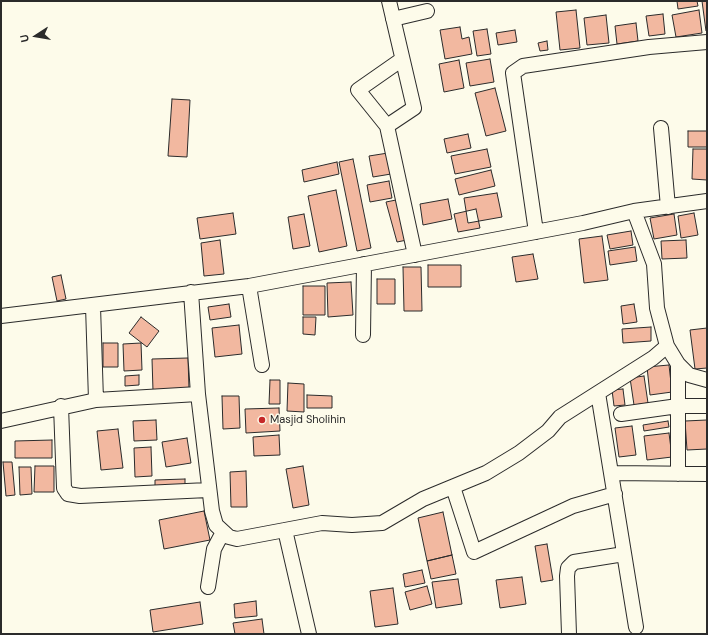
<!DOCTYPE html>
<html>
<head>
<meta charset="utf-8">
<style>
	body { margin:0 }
	#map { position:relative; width:708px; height:635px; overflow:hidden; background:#fdfbea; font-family:"DM Sans",sans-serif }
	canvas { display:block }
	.frame { position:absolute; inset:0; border:2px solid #2b2b2b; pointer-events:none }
	.north { position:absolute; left:16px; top:16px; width:40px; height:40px; -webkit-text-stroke:3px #fdfbea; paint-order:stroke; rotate:258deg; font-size:11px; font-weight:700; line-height:16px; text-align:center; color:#2b2b2b }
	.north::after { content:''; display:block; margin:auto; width:14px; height:18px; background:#2b2b2b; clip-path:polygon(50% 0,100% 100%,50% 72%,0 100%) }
</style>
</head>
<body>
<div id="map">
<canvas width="708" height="635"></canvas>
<div class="frame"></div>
<div class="north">U</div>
</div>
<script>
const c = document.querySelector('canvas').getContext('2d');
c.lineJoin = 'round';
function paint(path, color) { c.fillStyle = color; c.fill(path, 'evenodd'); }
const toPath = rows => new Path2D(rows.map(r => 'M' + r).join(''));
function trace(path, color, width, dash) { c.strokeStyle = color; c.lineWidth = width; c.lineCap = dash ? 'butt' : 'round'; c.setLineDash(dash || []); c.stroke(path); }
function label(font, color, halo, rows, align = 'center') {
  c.font = font + ' "DM Sans",sans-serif'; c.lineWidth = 3; c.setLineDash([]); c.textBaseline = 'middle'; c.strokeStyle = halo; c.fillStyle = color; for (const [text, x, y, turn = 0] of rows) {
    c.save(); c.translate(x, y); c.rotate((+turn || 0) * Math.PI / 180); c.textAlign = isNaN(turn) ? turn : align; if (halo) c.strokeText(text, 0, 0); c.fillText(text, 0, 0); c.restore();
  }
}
const building = toPath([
	[677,1,697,1,698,6,678,9,677,1],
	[702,1,707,1,707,31,706,31,702,1],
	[576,10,580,48,560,50,556,12,576,10],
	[699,10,702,33,676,37,672,15,699,10],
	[663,14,665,34,649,36,646,16,663,14],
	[606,15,609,43,587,45,584,18,606,15],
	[636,23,638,41,617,44,615,26,636,23],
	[460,27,462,39,469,37,472,54,445,59,440,30,460,27],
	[487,29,491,54,477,56,473,31,487,29],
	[515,30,517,42,498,45,496,33,515,30],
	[547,41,548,50,540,51,538,43,547,41],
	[490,59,494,82,470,86,466,63,490,59],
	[459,60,464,88,444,92,439,64,459,60],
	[495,88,506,131,486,136,475,93,495,88],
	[172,99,190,100,187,157,168,156,172,99],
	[688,131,707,131,707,147,688,147,688,131],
	[468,134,471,148,447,153,444,139,468,134],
	[487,149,491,167,455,174,451,156,487,149],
	[693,149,707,149,707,180,692,179,693,149],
	[388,153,391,174,373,177,369,156,388,153],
	[353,159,371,248,357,251,339,162,353,159],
	[337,162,339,174,304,182,302,170,337,162],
	[491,170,495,186,459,195,455,179,491,170],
	[389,181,392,198,370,202,367,185,389,181],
	[336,190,347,246,319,252,308,196,336,190],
	[497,193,502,217,468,223,464,198,497,193],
	[448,199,452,219,423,225,420,204,448,199],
	[396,200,407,240,397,242,386,202,396,200],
	[476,209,480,228,458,232,454,214,476,209],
	[233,213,236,234,200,239,197,218,233,213],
	[694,213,698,235,681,238,678,216,694,213],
	[304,214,310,246,293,249,288,217,304,214],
	[674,214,677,235,654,239,650,218,674,214],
	[631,231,633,245,610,249,607,235,631,231],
	[602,236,608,280,584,283,579,239,602,236],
	[220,240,224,274,204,276,201,243,220,240],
	[686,240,687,258,662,259,661,241,686,240],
	[635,247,637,261,610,265,608,251,635,247],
	[533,254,538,279,516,282,512,257,533,254],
	[428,265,461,265,461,287,428,287,428,265],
	[403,267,421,267,422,311,404,311,403,267],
	[61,275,66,299,57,301,52,277,61,275],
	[377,279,395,279,395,304,377,304,377,279],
	[351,282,353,315,328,317,327,283,351,282],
	[303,286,325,286,325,315,303,315,303,286],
	[229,304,231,317,210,320,208,307,229,304],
	[634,304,637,322,623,324,621,306,634,304],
	[141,317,159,331,147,347,129,333,141,317],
	[303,317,316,317,315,335,303,334,303,317],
	[239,325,242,354,215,357,212,328,239,325],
	[651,327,651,341,623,343,622,329,651,327],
	[707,328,707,368,695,369,690,330,707,328],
	[103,343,118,343,118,367,103,367,103,343],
	[141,343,142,370,124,371,123,344,141,343],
	[188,358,189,389,153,391,152,359,188,358],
	[669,365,672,392,650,395,647,367,669,365],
	[139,375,139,385,125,386,125,376,139,375],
	[644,376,648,403,634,405,630,378,644,376],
	[270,380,280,380,280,404,269,404,270,380],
	[288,383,304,384,304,412,287,411,288,383],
	[623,389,625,405,614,406,612,390,623,389],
	[307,395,332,396,332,408,307,408,307,395],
	[222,396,239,396,240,428,223,429,222,396],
	[279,408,280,431,246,433,245,409,279,408],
	[156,420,157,440,134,441,133,421,156,420],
	[707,420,707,449,687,450,685,421,707,420],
	[668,421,669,427,644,431,643,425,668,421],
	[632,426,636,455,619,457,615,428,632,426],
	[118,429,123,468,101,470,97,431,118,429],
	[669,433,672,457,647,460,644,436,669,433],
	[279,435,280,455,254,456,253,437,279,435],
	[187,438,191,463,166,467,162,442,187,438],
	[52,440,52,458,15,458,15,441,52,440],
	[151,447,152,476,135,477,134,448,151,447],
	[3,462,12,462,15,495,6,496,3,462],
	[35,466,54,466,54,492,34,492,35,466],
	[303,466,309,505,293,508,286,469,303,466],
	[19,467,31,467,32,494,20,495,19,467],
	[246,471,247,507,231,507,230,472,246,471],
	[185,479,185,490,155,491,155,480,185,479],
	[204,511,210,540,164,549,159,520,204,511],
	[443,512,452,555,427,561,418,518,443,512],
	[547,544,553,580,541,582,535,546,547,544],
	[452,555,456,574,431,579,427,561,452,555],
	[422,570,425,583,405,587,403,574,422,570],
	[522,577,526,604,500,608,496,580,522,577],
	[458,579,462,604,436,608,432,582,458,579],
	[427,586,432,604,410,610,405,592,427,586],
	[393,588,398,624,375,627,370,591,393,588],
	[256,601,257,616,235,618,234,604,256,601],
	[200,602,203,624,153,632,150,610,200,602],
	[262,619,264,634,235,634,233,623,262,619]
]);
paint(building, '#f2b8a0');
trace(building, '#2b2b2b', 1);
const minor = toPath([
	[393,19,427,11],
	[401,60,358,90,387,126,415,255],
	[387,126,414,108,389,1],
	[661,128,668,207],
	[634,211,654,264,657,308,667,346],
	[536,232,513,73,523,66,649,47,707,42],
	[249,286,262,365],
	[191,292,198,394,212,511,216,525,229,537,237,539,322,523,352,525,382,523,423,499,486,473,519,453,548,431,560,417,653,358,667,346,678,364,689,375,707,380],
	[93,306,96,400],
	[1,316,249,286,583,223,634,211,707,201],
	[363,335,364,264],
	[678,364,678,474],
	[598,393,636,627],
	[61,406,64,488,68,494,80,496,208,490],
	[621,414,678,406,707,406],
	[1,421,96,400,198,394],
	[612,473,707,474],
	[453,487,474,552,573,506,615,494],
	[285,530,309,634],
	[208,587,214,549,223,532],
	[569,634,567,576,568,568,574,562,624,554]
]);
trace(minor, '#2b2b2b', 16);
trace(minor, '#fdfbea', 14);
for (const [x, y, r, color] of [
	[262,420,4,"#c62828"]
]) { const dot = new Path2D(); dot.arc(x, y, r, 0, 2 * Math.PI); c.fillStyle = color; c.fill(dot); trace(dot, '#fdfbea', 1.5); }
label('11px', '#2b2b2b', '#fdfbea', [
	["Masjid Sholihin",270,420]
], 'left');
</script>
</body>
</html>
